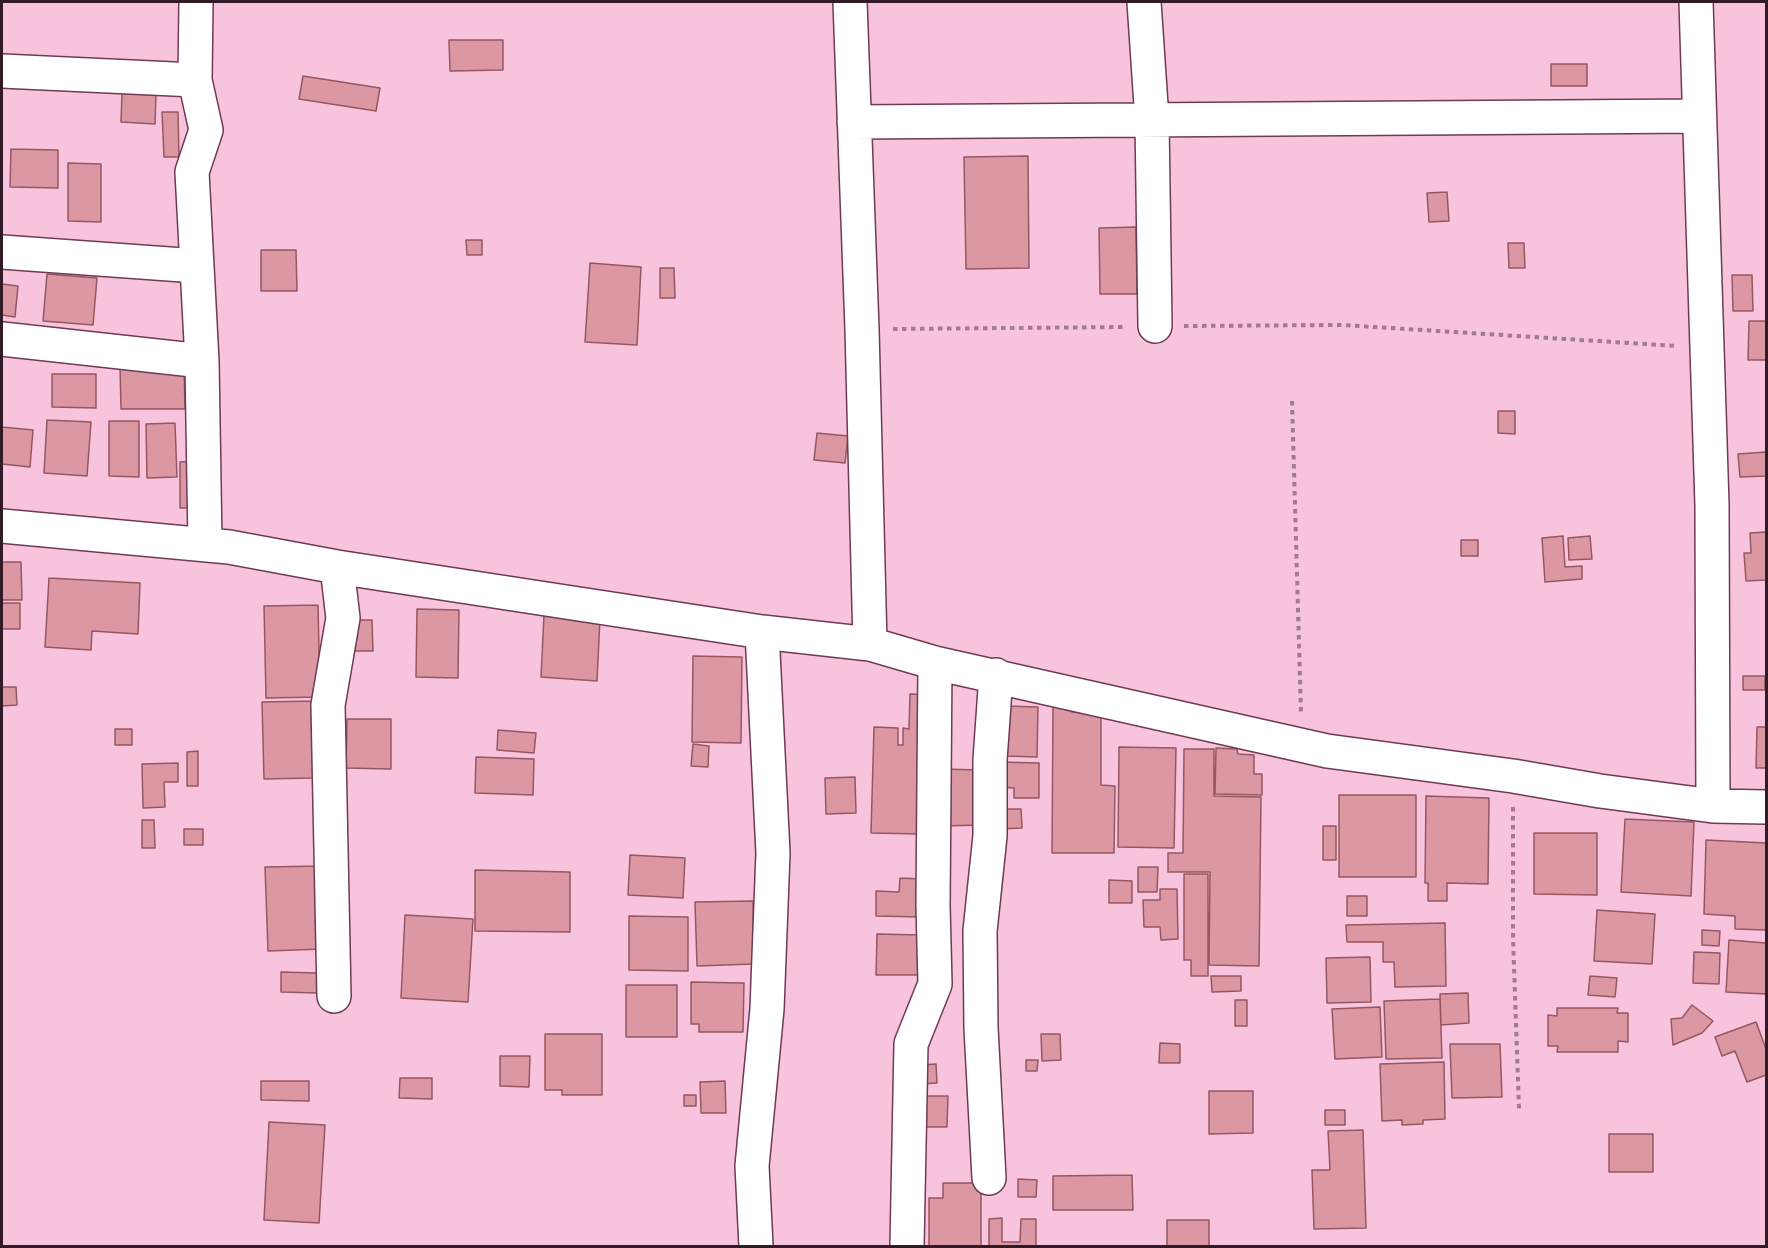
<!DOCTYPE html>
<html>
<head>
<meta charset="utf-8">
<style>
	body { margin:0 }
	#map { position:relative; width:1768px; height:1248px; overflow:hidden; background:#f8c4dd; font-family:"PT Sans Narrow",sans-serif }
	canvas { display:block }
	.frame { position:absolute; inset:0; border:3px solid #321b27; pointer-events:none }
</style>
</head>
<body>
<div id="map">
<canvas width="1768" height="1248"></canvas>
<div class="frame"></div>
</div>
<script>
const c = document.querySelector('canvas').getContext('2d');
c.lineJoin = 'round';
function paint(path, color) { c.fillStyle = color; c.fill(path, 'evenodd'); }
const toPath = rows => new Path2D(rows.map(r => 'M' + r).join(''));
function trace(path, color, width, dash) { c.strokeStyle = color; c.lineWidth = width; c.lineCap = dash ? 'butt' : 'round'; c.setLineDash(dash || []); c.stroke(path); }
const building = toPath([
	[449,40,503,40,503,70,450,71,449,40],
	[1551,64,1587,64,1587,86,1551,86,1551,64],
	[303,76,380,88,376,111,299,99,303,76],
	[122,93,156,94,155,124,121,122,122,93],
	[162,112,178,112,179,157,164,157,162,112],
	[11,149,58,150,58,188,10,187,11,149],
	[1028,156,1029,268,966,269,964,157,1028,156],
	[68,163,101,164,101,222,68,221,68,163],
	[1447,192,1449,221,1429,222,1427,193,1447,192],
	[1136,227,1137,294,1100,294,1099,228,1136,227],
	[466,240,482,240,482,255,467,255,466,240],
	[1508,243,1524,243,1525,268,1509,268,1508,243],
	[261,250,296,250,297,291,261,291,261,250],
	[590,263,641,267,637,345,585,342,590,263],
	[660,268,674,268,675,298,660,298,660,268],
	[47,274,97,278,93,325,43,321,47,274],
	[1732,275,1752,275,1753,311,1733,311,1732,275],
	[2,284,18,286,15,317,2,315,2,284],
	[1749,321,1766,321,1766,360,1748,360,1749,321],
	[184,365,185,409,121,409,120,366,184,365],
	[52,374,96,374,96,408,52,407,52,374],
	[1498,411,1515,411,1515,434,1498,433,1498,411],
	[47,420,91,422,87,476,44,473,47,420],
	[109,421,139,421,139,477,109,476,109,421],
	[175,423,177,477,147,478,146,424,175,423],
	[2,427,33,430,30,467,2,464,2,427],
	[817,433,848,436,845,463,814,460,817,433],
	[1766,452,1766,476,1740,477,1738,454,1766,452],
	[198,461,199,508,180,508,180,462,198,461],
	[1766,532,1766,580,1746,581,1744,553,1751,553,1750,533,1766,532],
	[1563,536,1565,567,1582,566,1582,579,1545,582,1542,538,1563,536],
	[1590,536,1592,559,1569,560,1568,538,1590,536],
	[1461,540,1478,540,1478,556,1461,556,1461,540],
	[2,562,21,562,22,600,2,600,2,562],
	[49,578,140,583,138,634,92,631,91,650,45,647,49,578],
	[2,603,20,603,20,629,2,629,2,603],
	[318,605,320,697,266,698,264,606,318,605],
	[417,609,459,610,458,678,416,677,417,609],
	[544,615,600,618,597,681,541,677,544,615],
	[353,620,372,620,373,651,354,651,353,620],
	[693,656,742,657,741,743,692,742,693,656],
	[1743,676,1765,676,1765,690,1743,690,1743,676],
	[2,687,16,687,17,705,2,706,2,687],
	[910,694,933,695,921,834,871,833,874,727,898,728,898,745,903,745,903,728,909,729,910,694],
	[311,701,313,778,264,779,262,702,311,701],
	[1007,706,1038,707,1037,757,1005,756,1007,706],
	[1053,706,1073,706,1072,712,1101,712,1101,785,1115,786,1114,853,1052,853,1053,706],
	[347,719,391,719,391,769,346,768,347,719],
	[1757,727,1766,727,1766,768,1756,768,1757,727],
	[115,729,132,729,132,745,115,745,115,729],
	[498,730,536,733,534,753,497,750,498,730],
	[693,744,709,746,708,767,691,766,693,744],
	[1119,747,1176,748,1174,848,1118,847,1119,747],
	[1216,748,1237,749,1238,754,1254,755,1254,774,1262,774,1262,795,1215,794,1216,748],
	[1184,749,1214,749,1214,796,1261,797,1259,966,1209,965,1210,872,1168,872,1168,853,1183,853,1184,749],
	[198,751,198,786,187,786,187,752,198,751],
	[476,757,534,759,533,795,475,793,476,757],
	[998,762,1039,763,1039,798,1014,798,1014,788,998,787,998,762],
	[178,763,178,782,164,782,165,807,143,808,142,764,178,763],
	[937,769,986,770,986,825,938,826,937,769],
	[855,777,856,813,826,814,825,778,855,777],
	[1339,795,1416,795,1416,877,1339,877,1339,795],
	[1426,796,1489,798,1488,884,1447,883,1447,901,1428,901,1428,883,1425,883,1426,796],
	[999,809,1021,809,1022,828,1000,829,999,809],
	[1625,819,1694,822,1691,896,1621,892,1625,819],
	[142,820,154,820,155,848,142,848,142,820],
	[1323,826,1336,826,1336,860,1323,860,1323,826],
	[184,829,203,829,203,845,184,845,184,829],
	[1534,833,1597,833,1597,895,1534,894,1534,833],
	[1706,840,1766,843,1766,930,1735,929,1735,916,1704,914,1706,840],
	[630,855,685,858,683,898,628,895,630,855],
	[321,866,324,949,268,951,265,867,321,866],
	[1138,867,1158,867,1157,892,1138,892,1138,867],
	[475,870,570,872,570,932,475,931,475,870],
	[1184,874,1208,874,1208,976,1191,976,1191,960,1184,960,1184,874],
	[900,878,923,879,922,917,876,916,876,891,899,892,900,878],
	[1109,880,1132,881,1132,903,1109,903,1109,880],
	[1160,889,1177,889,1178,939,1161,940,1160,927,1144,927,1143,900,1160,900,1160,889],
	[1347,896,1367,896,1367,916,1347,916,1347,896],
	[753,901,754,964,697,966,695,902,753,901],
	[1597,910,1655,914,1652,964,1594,961,1597,910],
	[405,915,473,919,468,1002,401,998,405,915],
	[629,916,688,917,688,971,629,970,629,916],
	[1445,923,1446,986,1395,987,1394,962,1383,962,1383,942,1347,942,1346,925,1445,923],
	[1702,930,1720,931,1719,946,1702,945,1702,930],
	[877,934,921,935,920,975,876,975,877,934],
	[1729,940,1766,943,1766,994,1726,992,1729,940],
	[1694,952,1720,953,1719,984,1693,983,1694,952],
	[1370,957,1371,1002,1327,1003,1326,958,1370,957],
	[281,972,317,973,317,993,281,992,281,972],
	[1211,976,1241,976,1241,991,1212,992,1211,976],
	[1590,976,1617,978,1615,997,1588,995,1590,976],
	[691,982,744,983,743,1032,699,1032,699,1024,691,1024,691,982],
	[626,985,677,985,677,1037,626,1037,626,985],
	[1468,993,1469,1023,1441,1025,1440,994,1468,993],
	[1440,999,1442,1058,1386,1059,1384,1001,1440,999],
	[1235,1000,1247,1000,1247,1026,1235,1026,1235,1000],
	[1692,1005,1713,1021,1702,1033,1673,1045,1671,1019,1682,1018,1692,1005],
	[1380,1007,1382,1057,1335,1059,1332,1009,1380,1007],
	[1557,1008,1618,1008,1617,1013,1628,1013,1628,1042,1618,1041,1618,1052,1557,1052,1558,1046,1548,1046,1548,1015,1557,1016,1557,1008],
	[1756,1022,1766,1049,1766,1075,1747,1082,1735,1051,1722,1056,1715,1037,1756,1022],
	[545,1034,602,1034,602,1095,562,1095,562,1090,545,1090,545,1034],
	[1041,1034,1060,1034,1061,1060,1042,1061,1041,1034],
	[1160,1043,1180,1044,1180,1063,1159,1063,1160,1043],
	[1450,1044,1500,1044,1502,1097,1452,1098,1450,1044],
	[500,1056,530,1056,529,1087,500,1086,500,1056],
	[1026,1060,1038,1060,1037,1071,1026,1071,1026,1060],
	[1444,1062,1445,1119,1423,1120,1423,1124,1402,1125,1402,1120,1382,1121,1380,1064,1444,1062],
	[936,1064,937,1083,922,1084,921,1065,936,1064],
	[400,1078,432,1078,432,1099,399,1098,400,1078],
	[261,1081,309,1081,309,1101,261,1100,261,1081],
	[725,1081,726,1113,701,1113,700,1082,725,1081],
	[1209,1091,1253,1091,1253,1133,1209,1134,1209,1091],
	[684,1095,696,1095,696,1106,684,1106,684,1095],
	[924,1096,948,1096,947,1127,924,1127,924,1096],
	[1325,1110,1345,1110,1345,1125,1325,1125,1325,1110],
	[269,1122,325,1125,319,1223,264,1220,269,1122],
	[1363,1130,1366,1228,1314,1229,1312,1170,1330,1170,1328,1131,1363,1130],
	[1609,1134,1653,1134,1653,1172,1609,1172,1609,1134],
	[1132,1175,1133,1210,1053,1210,1053,1176,1132,1175],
	[1018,1179,1037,1180,1036,1197,1018,1197,1018,1179],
	[943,1183,981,1183,981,1246,929,1246,929,1198,943,1198,943,1183],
	[1002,1218,1002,1242,1020,1242,1021,1219,1036,1219,1036,1246,989,1246,989,1219,1002,1218],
	[1167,1220,1209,1220,1209,1246,1167,1246,1167,1220]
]);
paint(building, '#db97a2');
trace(building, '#955762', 1.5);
const minor = toPath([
	[196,2,195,80,206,130,192,172,202,361,205,544],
	[850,2,862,329,870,644],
	[1144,2,1152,120,1155,326],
	[1696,2,1712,505,1713,806],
	[2,71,195,80],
	[854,122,1699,116],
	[2,252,197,266],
	[2,339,202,361],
	[2,526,229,547,337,567,762,632,870,644,935,663,1327,751,1513,776,1600,791,1713,806,1766,807],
	[334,996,328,705,343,618,337,567],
	[989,1178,981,1028,980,931,990,836,990,760,996,675],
	[756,1246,752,1166,767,1009,773,853,762,632],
	[907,1246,911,1044,935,984,933,905,935,663]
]);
trace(minor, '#6f3a56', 36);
trace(toPath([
	[1184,326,1342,325,1677,346],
	[893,329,1126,327],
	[1292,401,1301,713],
	[1513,807,1513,938,1519,1109]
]), '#a27b8e', 4, [4.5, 4.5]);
trace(minor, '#fff', 33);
</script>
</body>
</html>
